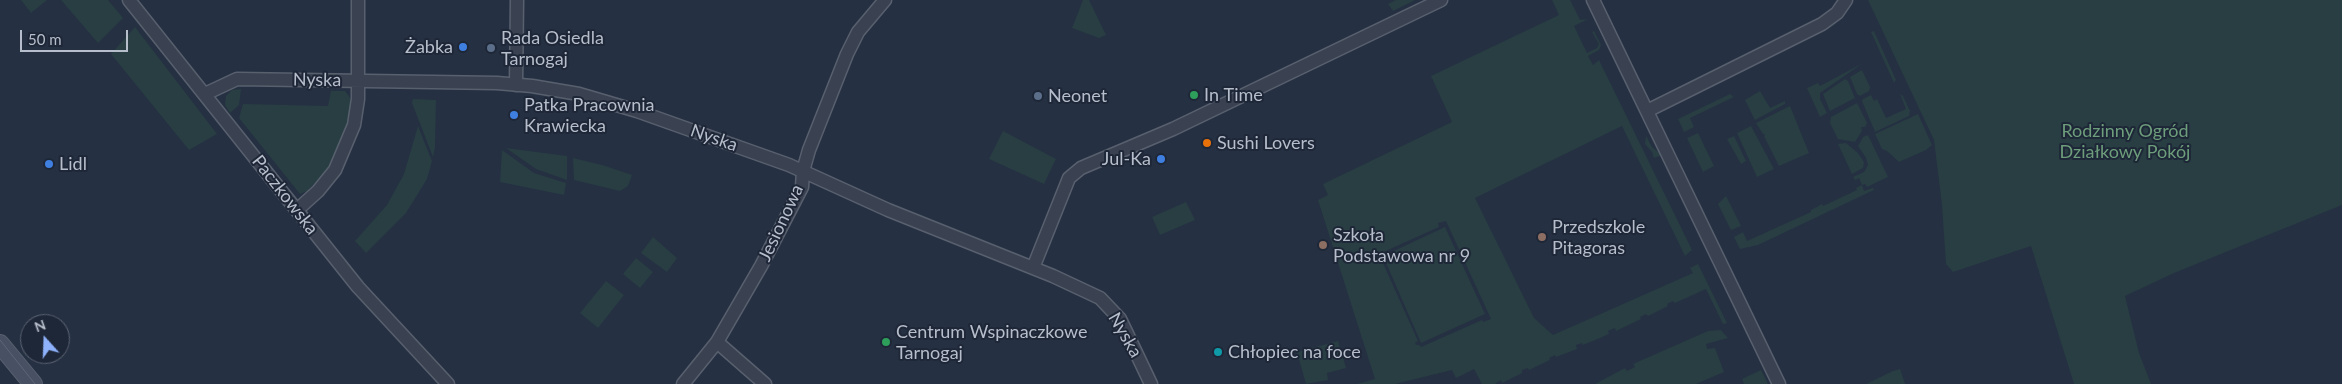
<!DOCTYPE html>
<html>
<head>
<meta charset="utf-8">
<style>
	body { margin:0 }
	#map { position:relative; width:2342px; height:384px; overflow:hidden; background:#253042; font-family:Lato,sans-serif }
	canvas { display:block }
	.north { position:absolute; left:20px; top:314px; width:50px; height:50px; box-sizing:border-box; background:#1e2737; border:1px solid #5b6372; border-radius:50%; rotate:340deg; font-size:14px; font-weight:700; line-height:20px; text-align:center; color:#b7becb }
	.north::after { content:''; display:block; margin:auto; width:18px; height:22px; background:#8db1fa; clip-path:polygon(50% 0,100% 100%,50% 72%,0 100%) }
	.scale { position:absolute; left:20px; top:30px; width:108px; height:22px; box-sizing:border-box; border:2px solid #b7becb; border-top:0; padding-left:6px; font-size:15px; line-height:18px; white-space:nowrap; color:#b7becb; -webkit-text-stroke:4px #1e2737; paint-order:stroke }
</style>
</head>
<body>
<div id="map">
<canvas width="2342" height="384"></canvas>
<div class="north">N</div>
<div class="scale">50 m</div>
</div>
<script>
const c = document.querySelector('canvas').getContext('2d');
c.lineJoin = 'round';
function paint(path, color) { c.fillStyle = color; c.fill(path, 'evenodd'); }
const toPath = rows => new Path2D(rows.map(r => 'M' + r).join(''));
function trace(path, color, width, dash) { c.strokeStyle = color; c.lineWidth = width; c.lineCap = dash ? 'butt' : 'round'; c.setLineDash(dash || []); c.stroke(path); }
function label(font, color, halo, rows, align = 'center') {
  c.font = font + ' Lato,sans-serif'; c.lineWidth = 4; c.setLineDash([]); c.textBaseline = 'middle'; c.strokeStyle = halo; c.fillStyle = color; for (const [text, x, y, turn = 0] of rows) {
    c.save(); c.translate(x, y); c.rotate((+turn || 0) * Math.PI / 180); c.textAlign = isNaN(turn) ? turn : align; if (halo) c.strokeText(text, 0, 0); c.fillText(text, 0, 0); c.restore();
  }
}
paint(toPath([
	[21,0,47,0,31,13],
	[61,0,108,0,123,18,98,43],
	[1083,0,1089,0,1106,35,1099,38,1072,28],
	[1396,0,1415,0,1393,11,1388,4],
	[1552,0,1570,0,1580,20,1588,19,1574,26,1587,53,1597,48,1599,44,1592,32,1594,31,1601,45,1599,50,1588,56,1593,65,1599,60,1692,250,1685,256,1622,126,1475,198,1534,318,1553,335,1693,273,1690,268,1698,264,1727,323,1723,324,1706,289,1675,303,1673,301,1667,304,1668,306,1648,316,1646,314,1640,317,1641,319,1616,331,1615,328,1608,331,1609,334,1600,338,1583,345,1582,343,1576,345,1577,349,1556,357,1555,355,1549,358,1550,360,1529,370,1528,368,1522,370,1522,373,1502,383,1501,380,1495,384,1482,384,1474,369,1456,378,1452,370,1395,384,1357,384,1375,379,1318,200,1328,195,1323,184,1452,122,1431,76,1559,15],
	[1446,221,1491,319,1483,322,1482,320,1421,347,1419,345,1416,345,1415,343,1418,341,1379,254,1439,227,1438,223],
	[1868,0,2342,0,2342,205,2174,273,2125,296,2139,353,2151,384,2074,384,2031,246,1953,272,1946,264,1942,205,1934,140],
	[135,27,217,134,189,150,111,54],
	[1874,31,1896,80,1894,83,1871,32],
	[1863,63,1820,93,1820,99,1827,113,1820,117,1807,88,1818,83,1820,86],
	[1862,70,1870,87,1869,91,1860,96,1857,94,1850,77],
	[1845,79,1848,81,1855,98,1830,111,1823,94],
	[241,89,239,105,230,113,225,105,226,96,232,90],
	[331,91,345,91,351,99,350,114,342,143,327,170,307,191,300,194,239,118,243,104,328,106],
	[1760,91,1770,108,1785,101,1785,104,1755,120,1745,100],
	[1730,94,1734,97,1690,118,1694,127,1684,132,1678,119],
	[1900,94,1903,96,1910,111,1909,116,1875,132,1862,101,1863,99,1871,95,1874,101,1877,99,1886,118,1906,109],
	[413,99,436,100,435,148,433,157,412,103],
	[1857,103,1867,123,1865,127,1861,127,1862,131,1855,142,1838,139,1830,123,1831,117],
	[1790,106,1809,153,1779,166,1764,136,1765,134,1763,134,1756,123],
	[1918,114,1932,145,1926,150,1899,162,1887,151,1882,149,1875,134],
	[418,126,432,161,427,179,406,213,366,253,355,241,387,205,404,174],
	[1751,126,1774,169,1757,177,1737,133],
	[1003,131,1056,159,1044,184,989,159],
	[1698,133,1714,166,1703,172,1687,138],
	[1868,135,1888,177,1867,187,1865,184,1862,185,1864,191,1873,188,1874,190,1758,245,1740,249,1734,237,1743,232,1747,241,1811,212,1811,210,1822,204,1823,206,1857,190,1856,188,1862,185,1859,178,1855,180,1853,177,1864,172,1868,165,1866,158,1858,146,1863,137],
	[1646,136,1652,147,1662,155,1654,158,1652,152,1645,144],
	[1734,136,1746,161,1741,164,1727,139],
	[1846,143,1858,153,1864,162,1863,168,1852,174,1838,144],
	[506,148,567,156,567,180,536,169],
	[502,150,534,173,566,183,564,195,500,182],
	[573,158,602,165,632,175,628,186,620,191,574,180],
	[1726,196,1741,226,1731,230,1718,204],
	[1186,202,1195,220,1160,235,1152,217],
	[1445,227,1485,314,1421,343,1383,256],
	[653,237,677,258,667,272,641,253],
	[636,258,653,272,640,288,623,274],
	[606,281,624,295,598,328,580,313],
	[1721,330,1728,338,1706,344,1707,349,1715,348,1724,372,1696,384,1595,384,1625,368,1627,371,1635,367,1633,364,1708,331],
	[1338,341,1346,368,1327,373,1328,380,1306,384,1297,352],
	[1900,369,1905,384,1866,384,1893,371],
	[1761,370,1768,384,1744,384,1742,379]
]), '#283e43');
const street = toPath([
	[129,0,358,287,448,384],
	[1593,0,1779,384],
	[516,85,517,0],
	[205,94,237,79,497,83,532,86,579,94,637,111,789,165,888,210,1053,276,1100,298,1120,319,1151,384],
	[1647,111,1822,24,1837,13,1846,0],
	[297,210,318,191,335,170,354,125,358,99,358,0],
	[1033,268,1069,178,1081,168,1173,129,1441,0],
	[717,342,765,384],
	[683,384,717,342,761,266,802,187,803,171,809,150,847,54,858,32,885,0]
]);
const secondary = toPath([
	[0,344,33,384]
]);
trace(street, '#58606e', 15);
trace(secondary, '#58606e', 20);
trace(street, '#3a4251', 12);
trace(secondary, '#485164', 18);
trace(toPath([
	[0,340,35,384]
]), '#5c6678', 1);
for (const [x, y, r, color] of [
	[463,47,5,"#3f7fe0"],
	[491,48,5,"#5c6f8a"],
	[1194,95,5,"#2e9e5b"],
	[1038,96,5,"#5c6f8a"],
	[514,115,5,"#3f7fe0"],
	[1207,143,5,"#e8710a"],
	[1161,159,5,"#3f7fe0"],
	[49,164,5,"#3f7fe0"],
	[1542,237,5,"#8d6e63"],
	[1323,245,5,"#8d6e63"],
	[886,342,5,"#2e9e5b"],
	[1218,352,5,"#0f9aa8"]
]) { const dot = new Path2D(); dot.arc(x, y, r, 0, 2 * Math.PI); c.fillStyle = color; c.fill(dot); trace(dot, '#1e2737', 2); }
label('18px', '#b7becb', '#1e2737', [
	["Rada Osiedla",501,38],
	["Tarnogaj",501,59],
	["Żabka",453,47,"right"],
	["In Time",1204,95],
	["Neonet",1048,96],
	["Patka Pracownia",524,105],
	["Krawiecka",524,126],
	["Sushi Lovers",1217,143],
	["Jul-Ka",1151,159,"right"],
	["Lidl",59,164],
	["Przedszkole",1552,227],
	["Pitagoras",1552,248],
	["Szkoła",1333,235],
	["Podstawowa nr 9",1333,256],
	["Centrum Wspinaczkowe",896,332],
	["Tarnogaj",896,353],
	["Chłopiec na foce",1228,352]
], 'left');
label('18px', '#b7becb', '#1e2737', [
	["Nyska",317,80,1],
	["Nyska",714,138,19],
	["Paczkowska",285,195,52],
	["Jesionowa",781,223,-65],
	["Nyska",1125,335,60]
]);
label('18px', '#6d9d7b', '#1e2737', [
	["Rodzinny Ogród",2125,131],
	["Działkowy Pokój",2125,152]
]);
</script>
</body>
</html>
